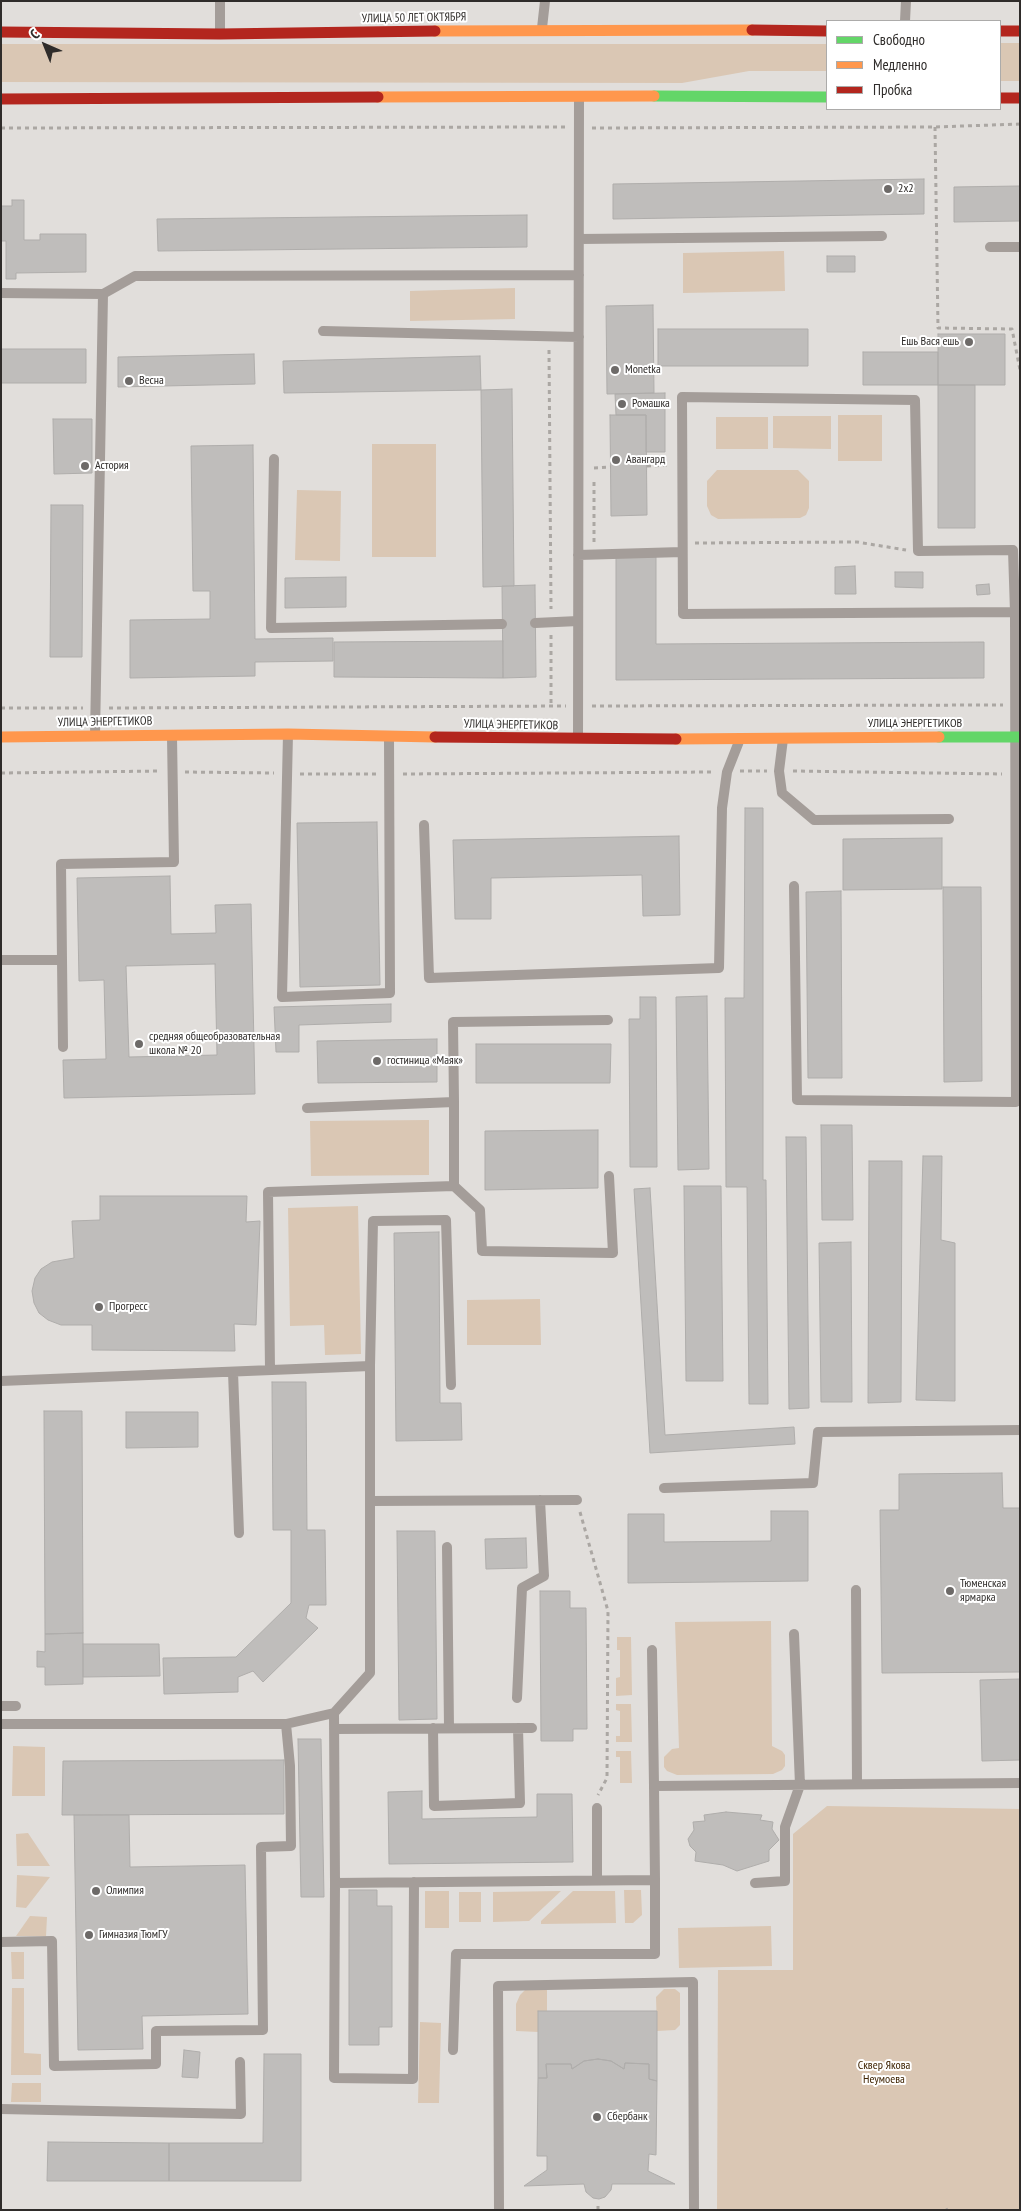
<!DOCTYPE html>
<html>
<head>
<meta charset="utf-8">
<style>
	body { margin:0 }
	#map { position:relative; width:1021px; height:2211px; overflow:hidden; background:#e1dedb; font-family:"PT Sans Narrow",sans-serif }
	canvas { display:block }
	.frame { position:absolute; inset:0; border:2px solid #2f2c2a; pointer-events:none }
	.legend { position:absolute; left:826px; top:20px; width:175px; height:90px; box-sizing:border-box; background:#fff; border:1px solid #acabaa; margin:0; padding:6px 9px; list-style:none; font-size:15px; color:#2f2c2a }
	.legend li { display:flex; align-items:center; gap:10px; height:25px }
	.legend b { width:25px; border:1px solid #acabaa }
	.north { position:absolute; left:20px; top:20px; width:50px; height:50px; -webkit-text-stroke:4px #fff; paint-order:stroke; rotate:316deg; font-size:14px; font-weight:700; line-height:20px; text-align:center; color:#2f2c2a }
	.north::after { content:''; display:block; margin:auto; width:18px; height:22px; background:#2f2c2a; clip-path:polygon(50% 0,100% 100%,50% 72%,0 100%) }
</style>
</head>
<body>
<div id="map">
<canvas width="1021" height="2211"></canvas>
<div class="frame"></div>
<ul class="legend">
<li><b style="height:6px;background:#63d668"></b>Свободно</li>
<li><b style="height:6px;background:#ff974d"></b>Медленно</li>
<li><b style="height:6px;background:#b3261e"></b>Пробка</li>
</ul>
<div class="north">С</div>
</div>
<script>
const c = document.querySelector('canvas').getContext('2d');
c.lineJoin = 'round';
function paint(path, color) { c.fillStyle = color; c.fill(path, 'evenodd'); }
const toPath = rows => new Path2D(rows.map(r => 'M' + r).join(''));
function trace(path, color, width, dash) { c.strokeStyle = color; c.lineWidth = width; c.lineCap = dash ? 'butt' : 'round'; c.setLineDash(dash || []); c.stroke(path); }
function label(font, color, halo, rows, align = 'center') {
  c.font = font + ' "PT Sans Narrow",sans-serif'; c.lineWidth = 4; c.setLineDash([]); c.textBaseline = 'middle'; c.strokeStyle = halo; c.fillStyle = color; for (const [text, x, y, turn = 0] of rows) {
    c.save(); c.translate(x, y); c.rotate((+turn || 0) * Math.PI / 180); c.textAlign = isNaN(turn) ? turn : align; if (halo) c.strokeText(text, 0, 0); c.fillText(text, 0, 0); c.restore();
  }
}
paint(toPath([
	[1000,43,1020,43,1020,81,1000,81],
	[1,44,827,44,827,71,749,71,682,83,1,82],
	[784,251,785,291,683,293,683,253],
	[515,288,515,319,410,321,410,291],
	[838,415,882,415,882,461,838,461],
	[773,416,831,416,831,449,773,448],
	[716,417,768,417,768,449,716,449],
	[372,444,436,444,436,557,372,557],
	[717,470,798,470,809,481,809,508,806,515,800,518,718,519,711,515,707,506,707,481],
	[297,490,341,491,340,561,295,560],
	[429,1120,429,1175,311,1176,310,1121],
	[358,1206,361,1354,325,1355,324,1325,290,1326,288,1208],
	[540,1299,541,1345,467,1345,467,1300],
	[771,1621,772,1746,782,1751,785,1755,785,1766,782,1770,773,1774,677,1775,667,1771,664,1767,664,1757,672,1749,679,1748,675,1622],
	[617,1637,631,1637,632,1695,616,1696,616,1678,620,1677,620,1650,617,1650],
	[616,1704,631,1704,632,1742,616,1742,616,1736,620,1736,620,1711,616,1710],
	[13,1746,45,1747,45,1796,12,1796],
	[616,1751,631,1751,632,1783,620,1783,620,1757,616,1757],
	[827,1806,1020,1809,1020,2210,717,2210,718,1970,793,1970,793,1834],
	[28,1833,50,1866,17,1866,16,1834],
	[17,1875,50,1877,26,1908,16,1907],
	[624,1890,641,1890,642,1915,633,1923,625,1923],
	[425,1891,449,1891,449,1928,425,1928],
	[561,1891,529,1921,493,1922,493,1892],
	[573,1891,615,1891,616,1923,541,1924,541,1921],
	[459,1892,481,1892,481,1922,459,1922],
	[30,1916,47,1917,46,1936,16,1936],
	[771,1926,772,1966,679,1968,678,1928],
	[11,1952,24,1952,24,1979,12,1979],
	[12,1988,24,1988,24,2053,41,2054,41,2075,11,2075],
	[664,1989,675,1989,680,1993,680,2025,675,2030,657,2031,656,1997],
	[525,1990,547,1990,547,2011,538,2011,539,2032,516,2031,516,2004,520,1995],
	[420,2022,441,2023,439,2103,418,2103],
	[12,2083,41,2083,41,2102,11,2102]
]), '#dac7b4');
const building = toPath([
	[924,179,924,214,613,219,613,184,924,179],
	[1020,186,1020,221,954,222,954,187,1020,186],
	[12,200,24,200,24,240,40,240,40,234,86,234,86,272,16,273,16,279,6,279,6,241,1,241,1,206,12,206,12,200],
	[527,215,527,247,158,251,157,219,527,215],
	[827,256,855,256,855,272,827,272,827,256],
	[653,305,654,393,607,394,606,306,653,305],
	[658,329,808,329,808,366,658,366,658,329],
	[938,334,1005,334,1005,385,938,385,938,334],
	[1,349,86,349,86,383,1,383,1,349],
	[863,352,938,352,938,385,863,385,863,352],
	[254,354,255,384,118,387,118,357,254,354],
	[480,356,481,390,284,393,283,361,480,356],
	[938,385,975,385,975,528,938,528,938,385],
	[512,389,514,586,483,587,481,390,512,389],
	[665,393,665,452,646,452,646,415,616,415,615,394,665,393],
	[610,415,646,415,647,515,611,516,610,415],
	[53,419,92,419,92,473,54,474,53,419],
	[253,445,255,639,333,638,333,661,255,662,255,676,130,678,130,620,210,619,210,591,193,591,191,446,253,445],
	[51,505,83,505,82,657,50,657,51,505],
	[616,557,656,557,656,644,984,642,984,678,616,680,616,557],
	[855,566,856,594,835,594,835,567,855,566],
	[895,572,923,572,923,588,895,587,895,572],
	[346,577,346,607,285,608,285,578,346,577],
	[989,584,990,594,977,595,976,585,989,584],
	[535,585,536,677,503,678,502,586,535,585],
	[503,641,503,678,334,677,334,642,503,641],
	[745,808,763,808,763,1180,766,1180,768,1404,749,1404,747,1187,726,1187,725,998,744,998,745,808],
	[377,822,380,985,300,987,297,823,377,822],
	[679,836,680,915,643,916,642,875,491,878,491,919,455,919,453,840,679,836],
	[942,838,942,889,843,890,843,839,942,838],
	[170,876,171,934,216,933,215,905,251,904,255,1094,64,1098,63,1060,106,1059,104,980,79,981,77,878,170,876],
	[215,964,217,1055,129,1057,126,966,215,964],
	[943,887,981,887,982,1081,944,1082,943,887],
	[841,891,842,1078,808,1078,806,892,841,891],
	[707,996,709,1169,678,1170,676,997,707,996],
	[640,997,656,997,657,1167,630,1167,629,1019,640,1019,640,997],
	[391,1004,391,1022,299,1025,299,1052,276,1052,274,1007,391,1004],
	[437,1039,437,1082,318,1083,317,1041,437,1039],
	[476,1044,611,1044,610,1083,476,1083,476,1044],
	[821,1125,852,1125,853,1220,822,1220,821,1125],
	[598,1130,598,1188,485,1190,485,1131,598,1130],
	[786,1137,806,1137,809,1408,789,1409,786,1137],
	[923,1156,942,1156,941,1240,955,1243,955,1401,916,1400,923,1156],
	[869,1161,902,1161,901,1402,868,1403,869,1161],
	[684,1186,721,1186,723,1381,686,1381,684,1186],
	[650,1188,665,1435,794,1427,795,1444,650,1453,634,1189,650,1188],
	[100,1196,247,1196,246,1222,260,1221,256,1325,234,1324,235,1351,92,1350,92,1325,61,1325,48,1320,39,1313,34,1303,32,1291,35,1278,41,1269,52,1262,74,1258,72,1221,100,1220,100,1196],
	[439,1232,440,1403,461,1403,462,1440,396,1441,394,1233,439,1232],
	[851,1242,852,1402,821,1402,819,1243,851,1242],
	[272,1382,306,1382,307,1530,325,1530,326,1605,309,1605,306,1618,318,1628,263,1682,253,1671,238,1677,238,1692,164,1694,163,1658,236,1657,291,1603,291,1530,273,1530,272,1382],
	[44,1411,82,1411,83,1633,45,1634,44,1411],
	[126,1412,198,1412,198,1447,126,1448,126,1412],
	[1002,1473,1003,1508,1020,1508,1020,1672,882,1673,880,1510,899,1510,899,1474,1002,1473],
	[771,1511,808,1511,808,1581,628,1583,628,1514,664,1514,664,1542,771,1541,771,1511],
	[397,1531,435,1531,437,1719,399,1720,397,1531],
	[526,1538,527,1568,486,1569,485,1539,526,1538],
	[540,1591,570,1591,570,1608,586,1608,587,1729,573,1729,573,1741,541,1741,540,1591],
	[83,1633,83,1684,45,1685,45,1667,37,1667,37,1651,45,1652,45,1634,83,1633],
	[83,1644,159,1644,160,1676,83,1677,83,1644],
	[1020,1679,1020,1760,982,1761,980,1680,1020,1679],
	[298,1739,321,1739,324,1897,301,1897,298,1739],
	[284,1760,284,1814,62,1815,63,1761,284,1760],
	[422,1791,422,1819,537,1817,537,1794,572,1794,573,1862,389,1864,388,1792,422,1791],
	[726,1812,762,1815,760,1820,773,1822,772,1829,779,1840,769,1850,769,1861,737,1871,723,1865,695,1861,696,1852,690,1846,688,1839,694,1830,693,1822,705,1821,704,1815,726,1812],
	[74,1815,129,1815,130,1867,245,1865,248,2014,142,2016,143,2049,78,2050,74,1815],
	[349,1890,377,1890,377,1906,392,1906,392,2027,379,2027,379,2045,349,2045,349,1890],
	[538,2011,657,2011,657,2081,649,2079,649,2064,625,2063,624,2069,611,2061,598,2059,584,2061,572,2069,571,2064,546,2064,547,2078,538,2078,538,2011],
	[184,2050,200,2052,198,2078,182,2077,184,2050],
	[264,2054,301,2054,301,2181,169,2181,169,2143,263,2143,264,2054],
	[598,2059,611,2061,624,2069,625,2063,649,2064,649,2079,657,2081,656,2155,649,2154,648,2171,675,2184,612,2184,611,2190,605,2197,599,2199,593,2198,586,2192,584,2184,524,2186,547,2170,547,2156,537,2156,538,2078,547,2078,546,2064,571,2064,572,2069,584,2061,598,2059],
	[48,2142,169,2143,169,2181,47,2181,48,2142]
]);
paint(building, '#bfbdbb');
trace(building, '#afadab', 1);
trace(toPath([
	[935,127,938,328,1012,329,1020,370],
	[1,128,566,127],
	[592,128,935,127,1020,124],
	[549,350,551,609],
	[647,466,669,465],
	[594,468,611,467],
	[594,482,594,543],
	[695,543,857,542,906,550],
	[551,635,551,707],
	[592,706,1003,705],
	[1,708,83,708],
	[109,708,566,706],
	[740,771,767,771],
	[793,771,1002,774],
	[185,772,274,773],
	[1,773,159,771],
	[300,774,377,774],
	[403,774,714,772],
	[580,1512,608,1611,607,1778,598,1795],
	[598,2210,598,2204],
	[946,2210,948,2209]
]), '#aba7a3', 3, [4, 4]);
trace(toPath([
	[220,1,220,33],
	[905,21,906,1],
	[542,28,545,1],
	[579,239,882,236],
	[990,247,1020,247],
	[1,293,103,294,135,276,579,275],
	[323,331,579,337],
	[682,397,915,400,918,551,1013,550,1015,612,683,614,682,397],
	[274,459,271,628,502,624],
	[578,555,682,552],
	[535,623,578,621],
	[288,734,282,997,390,993,389,737],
	[95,736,103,294],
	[578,738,579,97],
	[783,739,779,771,782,793,814,820,949,819],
	[424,825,429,978,719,968,722,808,727,772,740,739],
	[794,886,797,1100,1016,1102,1015,612,1020,612],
	[1,960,62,960,61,864,174,862,172,737],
	[62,960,63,1047],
	[454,1102,453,1022,608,1020],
	[454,1186,480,1210,482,1251,613,1253,609,1176],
	[270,1370,268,1192,454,1186,454,1102,307,1108],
	[233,1372,239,1533],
	[1,1381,370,1366],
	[664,1488,813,1483,818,1432,1020,1430],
	[371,1501,577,1500],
	[447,1547,449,1728],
	[856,1590,857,1784],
	[652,1650,654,1786],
	[517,1698,522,1588,544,1576,540,1500],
	[1,1706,16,1706],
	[334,1713,370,1673,370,1366,373,1221,446,1220,451,1385],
	[1,1724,286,1724,334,1713,335,1883,655,1880,654,1786,1020,1783],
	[433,1728,434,1806,520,1803,518,1728],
	[334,1729,532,1728],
	[597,1808,597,1880],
	[335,1883,334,2078,413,2079,414,1882],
	[755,1883,785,1881,785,1827,800,1785,794,1634],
	[1,1942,52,1941,54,2066,156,2064,156,2031,263,2030,261,1847,291,1846,290,1766,286,1724],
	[453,2050,456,1954,655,1954,655,1880],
	[1,2109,241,2114,240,2062],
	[499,2210,498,1986,693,1982,694,2210]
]), '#a49d99', 10);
trace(toPath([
	[654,96,827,97],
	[939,737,1020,737]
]), '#63d668', 11);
trace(toPath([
	[435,31,752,30],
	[378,97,654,96],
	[1,737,288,734,435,737],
	[676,739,939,737]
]), '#ff974d', 11);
trace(toPath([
	[752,30,827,31],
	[1000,31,1020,31],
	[1,32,220,34,435,31],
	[1000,98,1020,98],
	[1,99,378,97],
	[435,737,676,739]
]), '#b3261e', 11);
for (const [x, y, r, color] of [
	[888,189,5,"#6d6a68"],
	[969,342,5,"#6d6a68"],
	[615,370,5,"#6d6a68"],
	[129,381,5,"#6d6a68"],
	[622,404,5,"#6d6a68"],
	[616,460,5,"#6d6a68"],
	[85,466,5,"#6d6a68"],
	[139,1044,5,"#6d6a68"],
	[377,1061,5,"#6d6a68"],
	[99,1307,5,"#6d6a68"],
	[950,1591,5,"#6d6a68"],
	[96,1891,5,"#6d6a68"],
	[89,1935,5,"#6d6a68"],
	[597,2117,5,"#6d6a68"]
]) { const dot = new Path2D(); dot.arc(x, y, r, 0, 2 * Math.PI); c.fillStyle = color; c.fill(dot); trace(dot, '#fff', 2); }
label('12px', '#2f2c2a', '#fff', [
	["УЛИЦА 50 ЛЕТ ОКТЯБРЯ",414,18,-1],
	["УЛИЦА ЭНЕРГЕТИКОВ",105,722,-1],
	["УЛИЦА ЭНЕРГЕТИКОВ",915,724],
	["УЛИЦА ЭНЕРГЕТИКОВ",511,725,1]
]);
label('12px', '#2f2c2a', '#fff', [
	["2х2",898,189],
	["Ешь Вася ешь",959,342,"right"],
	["Monetka",625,370],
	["Весна",139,381],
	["Ромашка",632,404],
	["Авангард",626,460],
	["Астория",95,466],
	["средняя общеобразовательная",149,1037],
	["школа № 20",149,1051],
	["гостиница «Маяк»",387,1061],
	["Прогресс",109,1307],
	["Тюменская",960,1584],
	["ярмарка",960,1598],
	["Олимпия",106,1891],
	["Гимназия ТюмГУ",99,1935],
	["Сбербанк",607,2117]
], 'left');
label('12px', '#3d2201', '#fff', [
	["Сквер Якова",884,2066],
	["Неумоева",884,2080]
]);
</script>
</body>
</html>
